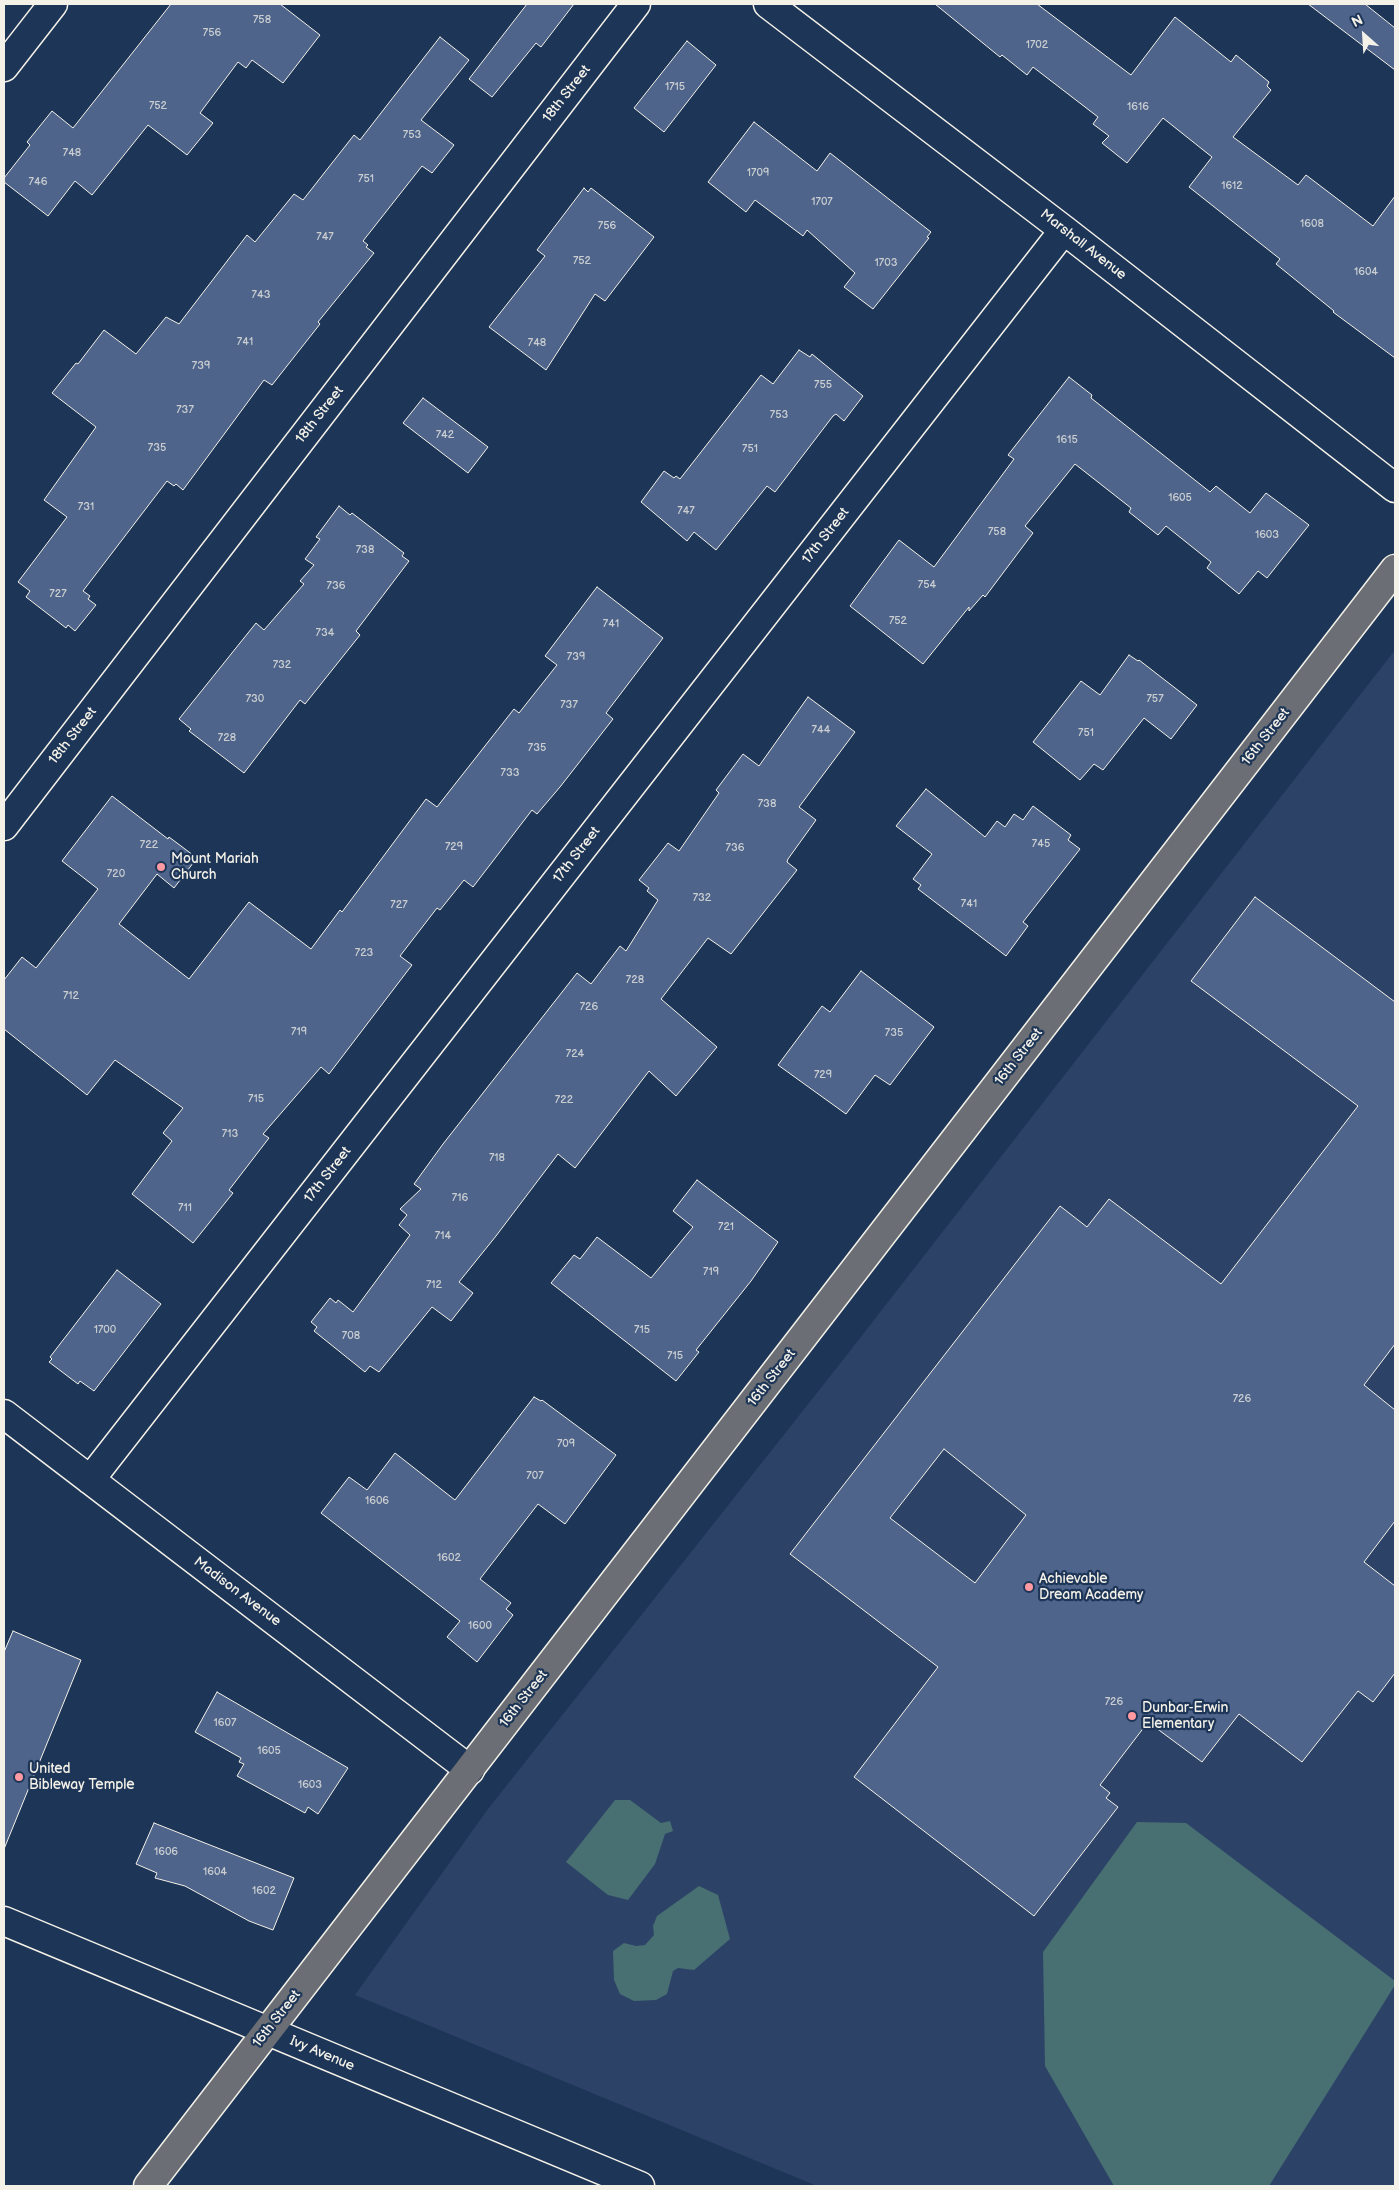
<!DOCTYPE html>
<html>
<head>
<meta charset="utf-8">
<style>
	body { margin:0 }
	#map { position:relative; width:1399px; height:2190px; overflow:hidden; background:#1d3557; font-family:"Balsamiq Sans",sans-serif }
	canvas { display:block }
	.frame { position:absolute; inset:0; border:5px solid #f4f1e8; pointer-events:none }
	.north { position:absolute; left:1339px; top:10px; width:50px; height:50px; -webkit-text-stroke:4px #1d3557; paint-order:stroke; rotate:334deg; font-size:14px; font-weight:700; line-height:20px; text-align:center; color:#f4f1e8 }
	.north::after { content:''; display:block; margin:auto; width:18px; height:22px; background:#f4f1e8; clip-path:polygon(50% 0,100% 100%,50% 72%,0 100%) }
</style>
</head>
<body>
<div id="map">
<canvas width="1399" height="2190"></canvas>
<div class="frame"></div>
<div class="north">N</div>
</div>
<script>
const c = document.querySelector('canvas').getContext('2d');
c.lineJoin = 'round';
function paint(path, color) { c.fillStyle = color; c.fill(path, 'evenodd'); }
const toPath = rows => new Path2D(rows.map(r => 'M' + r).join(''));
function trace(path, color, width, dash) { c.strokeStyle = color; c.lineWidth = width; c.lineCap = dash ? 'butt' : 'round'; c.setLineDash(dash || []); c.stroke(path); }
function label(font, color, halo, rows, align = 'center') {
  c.font = font + ' "Balsamiq Sans",sans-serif'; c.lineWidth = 4.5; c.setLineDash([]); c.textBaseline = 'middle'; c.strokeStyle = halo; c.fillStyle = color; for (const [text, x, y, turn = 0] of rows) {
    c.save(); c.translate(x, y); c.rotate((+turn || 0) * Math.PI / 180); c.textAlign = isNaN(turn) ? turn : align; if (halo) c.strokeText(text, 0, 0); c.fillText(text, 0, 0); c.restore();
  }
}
paint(toPath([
	[1395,650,1395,2186,817,2186,355,1995,488,1809,839,1365]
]), '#2c4367');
paint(toPath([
	[615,1800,630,1800,661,1823,670,1821,673,1831,665,1834,655,1864,628,1900,608,1895,566,1862],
	[1137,1822,1186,1823,1395,1981,1395,1985,1269,2186,1114,2186,1045,2066,1043,1952],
	[699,1886,718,1895,730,1939,694,1970,678,1968,673,1971,667,1994,656,2000,634,2001,620,1994,614,1980,613,1951,624,1943,636,1946,645,1945,654,1935,653,1926,657,1916]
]), '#486f72');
const building = toPath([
	[171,4,280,4,320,35,283,83,252,60,246,68,238,62,200,113,213,123,187,155,148,125,92,195,75,181,48,216,4,182,4,178,30,145,27,142,52,111,73,128,171,4],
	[527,4,574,4,541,47,536,43,492,97,469,79,527,4],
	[935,4,1037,4,1131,75,1175,17,1231,62,1236,55,1269,82,1267,86,1271,90,1233,137,1298,185,1306,175,1373,226,1395,196,1395,358,1333,312,1334,311,1276,264,1280,259,1189,187,1212,157,1163,118,1127,163,1102,143,1109,136,1093,124,1098,117,1033,67,1027,75,1002,55,1000,57,935,4],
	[1308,4,1365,4,1395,28,1395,70,1308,4],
	[440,37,469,60,421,120,454,145,432,173,422,166,363,241,368,245,366,247,374,253,318,322,320,324,272,385,264,380,183,490,176,484,174,486,167,481,83,591,90,596,88,599,96,605,75,631,68,625,66,628,26,597,30,591,18,582,67,517,44,500,96,427,52,393,76,363,78,364,104,330,136,354,166,317,179,324,247,235,255,242,294,194,303,200,354,135,360,140,440,37],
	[687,41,716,65,664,132,634,108,687,41],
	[754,122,817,171,830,153,931,232,927,237,929,238,873,309,844,287,855,273,807,230,803,236,755,200,746,212,708,182,754,122],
	[584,188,588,192,591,188,654,237,605,301,595,294,546,370,489,327,545,256,537,250,584,188],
	[799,350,810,357,812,354,863,396,844,421,836,414,833,416,775,492,767,486,716,550,694,532,687,541,641,502,664,471,674,478,676,476,680,479,761,375,773,384,799,350],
	[1069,377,1092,395,1091,398,1210,492,1216,486,1250,513,1266,493,1309,525,1267,578,1258,571,1239,594,1207,568,1211,562,1166,526,1158,535,1129,512,1131,508,1075,464,1025,526,1033,533,985,597,983,595,969,611,969,607,923,664,850,606,899,540,934,567,1014,459,1008,455,1069,377],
	[423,398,488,447,468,473,403,423,423,398],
	[339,506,350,515,352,513,404,553,402,556,409,561,356,631,360,635,305,704,300,700,244,773,189,731,191,729,179,719,256,623,264,630,304,584,300,581,314,565,305,559,320,539,316,537,339,506],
	[597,587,663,638,606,713,613,719,560,787,537,814,532,810,473,887,464,880,440,910,437,908,400,956,412,965,329,1074,321,1067,263,1134,269,1138,229,1190,233,1193,193,1243,132,1194,172,1141,163,1133,183,1108,115,1060,87,1095,4,1029,4,980,22,957,36,968,98,889,62,861,112,796,168,839,169,837,197,858,174,888,157,874,119,924,189,979,249,902,311,949,340,910,342,912,426,799,437,807,514,709,519,713,557,665,545,656,597,587],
	[1129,655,1138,661,1139,660,1197,705,1171,739,1144,718,1103,770,1094,764,1080,780,1033,742,1081,681,1100,695,1129,655],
	[808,697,855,732,799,807,816,820,788,859,787,862,797,870,731,954,708,938,661,999,717,1047,676,1096,649,1071,575,1168,558,1154,496,1236,459,1282,473,1293,451,1321,432,1307,379,1372,370,1366,365,1372,314,1331,317,1327,311,1322,330,1298,336,1303,338,1300,353,1312,410,1235,399,1225,407,1215,400,1209,421,1189,414,1184,443,1144,577,973,591,984,620,946,626,951,658,900,647,891,649,888,639,880,668,843,679,851,719,793,716,790,743,754,759,766,808,697],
	[926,789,985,837,997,821,1005,827,1014,814,1023,820,1033,806,1071,835,1068,840,1080,849,1023,922,1028,926,1006,956,918,889,921,885,913,879,932,854,896,826,926,789],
	[1255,897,1395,1002,1395,1344,1364,1385,1395,1410,1395,1521,1364,1562,1395,1586,1395,1673,1373,1702,1358,1691,1302,1762,1239,1714,1202,1762,1148,1722,1100,1785,1110,1793,1106,1798,1118,1807,1034,1916,854,1777,938,1667,790,1554,1060,1206,1087,1227,1109,1199,1221,1284,1358,1106,1191,981,1255,897],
	[944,1449,1026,1515,975,1583,890,1518,944,1449],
	[861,971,934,1027,890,1085,875,1075,846,1114,778,1065,822,1006,830,1012,861,971],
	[697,1180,778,1242,751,1281,696,1350,699,1352,676,1381,551,1283,574,1255,580,1259,597,1237,651,1278,693,1227,673,1211,697,1180],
	[117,1270,161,1304,94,1391,80,1381,78,1384,49,1362,52,1359,50,1357,117,1270],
	[534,1397,541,1401,542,1400,616,1455,565,1524,538,1504,480,1579,511,1603,506,1609,513,1615,477,1662,447,1637,460,1621,321,1513,349,1477,367,1490,395,1453,455,1500,534,1397],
	[13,1631,81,1660,4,1849,4,1652,13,1631],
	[217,1692,348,1768,318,1814,308,1807,305,1813,237,1776,244,1764,239,1762,241,1758,195,1732,217,1692],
	[154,1823,294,1878,273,1930,249,1921,185,1886,155,1878,157,1873,136,1864,154,1823]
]);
paint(building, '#4e648b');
trace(building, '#f4f1e8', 1);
const minor = toPath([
	[768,4,1064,230,1395,488],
	[4,67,53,4],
	[4,826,636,4],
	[4,1414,470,1770],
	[90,1480,1064,230],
	[4,1921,640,2186]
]);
const major = toPath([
	[148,2186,1395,569]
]);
trace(minor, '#f4f1e8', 31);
trace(major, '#f4f1e8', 31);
trace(minor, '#1d3557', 28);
trace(major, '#6b6f75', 28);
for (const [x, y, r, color] of [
	[161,867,5,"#ff9aa2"],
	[1029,1587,5,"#ff9aa2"],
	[1132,1716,5,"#ff9aa2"],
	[19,1777,5,"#ff9aa2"]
]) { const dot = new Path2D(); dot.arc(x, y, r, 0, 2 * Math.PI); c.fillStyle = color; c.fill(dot); trace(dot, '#1d3557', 2); }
label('11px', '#caced1', null, [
	["758",262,20],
	["756",212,33],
	["1702",1037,45],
	["1715",675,87],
	["752",158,106],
	["1616",1138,107],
	["753",412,135],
	["748",72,153],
	["1709",758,173],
	["751",366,179],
	["746",38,182],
	["1612",1232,186],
	["1707",822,202],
	["1608",1312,224],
	["756",607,226],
	["747",325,237],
	["752",582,261],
	["1703",886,263],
	["1604",1366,272],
	["743",261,295],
	["741",245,342],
	["748",537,343],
	["739",201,366],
	["755",823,385],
	["737",185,410],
	["753",779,415],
	["742",445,435],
	["1615",1067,440],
	["735",157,448],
	["751",750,449],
	["1605",1180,498],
	["731",86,507],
	["747",686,511],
	["758",997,532],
	["1603",1267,535],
	["738",365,550],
	["754",927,585],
	["736",336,586],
	["727",58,594],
	["752",898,621],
	["741",611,624],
	["734",325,633],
	["739",576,657],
	["732",282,665],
	["730",255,699],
	["757",1155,699],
	["737",569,705],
	["744",821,730],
	["751",1086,733],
	["728",227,738],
	["735",537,748],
	["733",510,773],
	["738",767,804],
	["745",1041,844],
	["722",149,845],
	["729",454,847],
	["736",735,848],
	["720",116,874],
	["732",702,898],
	["741",969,904],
	["727",399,905],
	["723",364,953],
	["728",635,980],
	["712",71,996],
	["726",589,1007],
	["719",299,1032],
	["735",894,1033],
	["724",575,1054],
	["729",823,1075],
	["715",256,1099],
	["722",564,1100],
	["713",230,1134],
	["718",497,1158],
	["716",460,1198],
	["711",185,1208],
	["721",726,1227],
	["714",443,1236],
	["719",711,1272],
	["712",434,1285],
	["1700",105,1330],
	["715",642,1330],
	["708",351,1336],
	["715",675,1356],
	["726",1242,1399],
	["709",566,1444],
	["707",535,1476],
	["1606",377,1501],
	["1602",449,1558],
	["1600",480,1626],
	["726",1114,1702],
	["1607",225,1723],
	["1605",269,1751],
	["1603",310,1785],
	["1606",166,1852],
	["1604",215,1872],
	["1602",264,1891]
]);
label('14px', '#f4f1e8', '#1d3557', [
	["18th Street",567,94,-52],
	["Marshall Avenue",1083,245,38],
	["18th Street",320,415,-52],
	["17th Street",826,536,-52],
	["18th Street",73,736,-52],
	["16th Street",1266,737,-52],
	["17th Street",577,855,-52],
	["16th Street",1019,1057,-52],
	["17th Street",328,1175,-52],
	["16th Street",772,1378,-52],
	["Madison Avenue",237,1592,37],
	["16th Street",524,1699,-52],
	["16th Street",277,2019,-52],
	["Ivy Avenue",322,2054,23]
]);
label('14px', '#f4f1e8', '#1d3557', [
	["Mount Mariah",171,859],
	["Church",171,875],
	["Achievable",1039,1579],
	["Dream Academy",1039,1595],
	["Dunbar-Erwin",1142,1708],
	["Elementary",1142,1724],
	["United",29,1769],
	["Bibleway Temple",29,1785]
], 'left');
</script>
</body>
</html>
